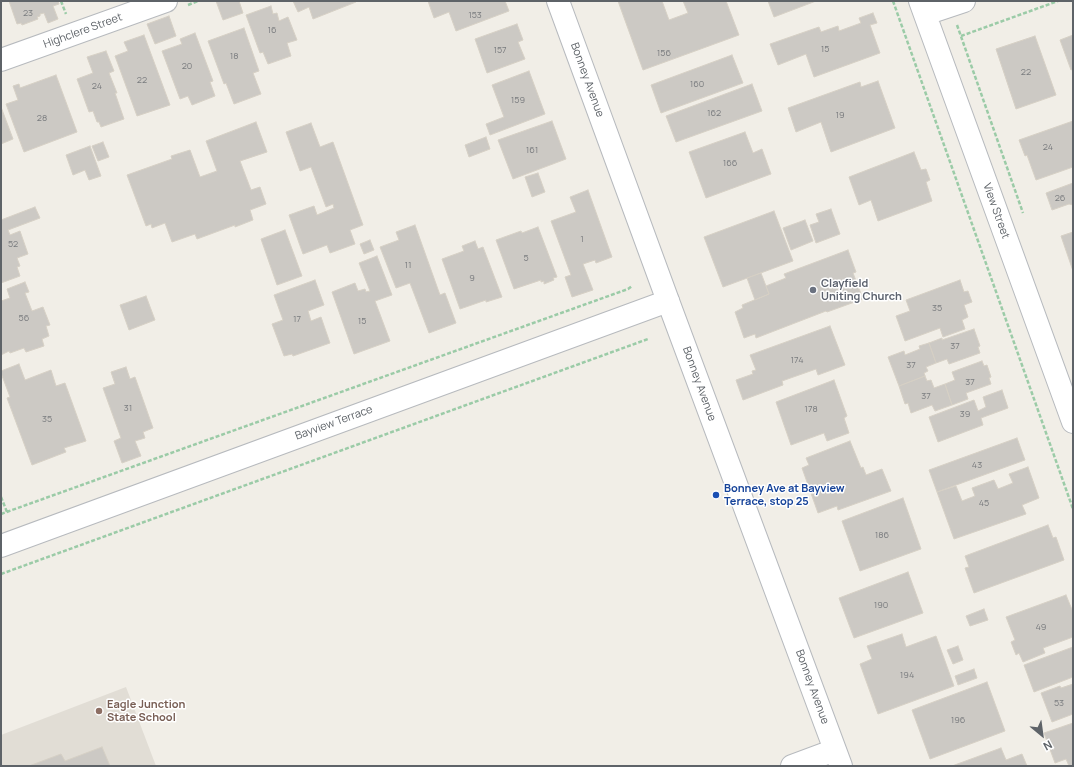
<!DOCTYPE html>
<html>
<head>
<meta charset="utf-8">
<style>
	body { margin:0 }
	#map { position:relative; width:1074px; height:767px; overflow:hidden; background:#f1eee7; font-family:Manrope,sans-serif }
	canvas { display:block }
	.frame { position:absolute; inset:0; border:2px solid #5e6368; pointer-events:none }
	.north { position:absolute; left:1022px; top:715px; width:40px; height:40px; -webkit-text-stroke:3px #fff; paint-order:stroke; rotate:151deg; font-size:11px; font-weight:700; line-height:16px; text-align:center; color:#5e6368 }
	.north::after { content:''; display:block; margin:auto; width:14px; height:18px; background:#5e6368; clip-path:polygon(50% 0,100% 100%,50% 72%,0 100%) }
</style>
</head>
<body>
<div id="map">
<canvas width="1074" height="767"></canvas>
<div class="frame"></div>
<div class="north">N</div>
</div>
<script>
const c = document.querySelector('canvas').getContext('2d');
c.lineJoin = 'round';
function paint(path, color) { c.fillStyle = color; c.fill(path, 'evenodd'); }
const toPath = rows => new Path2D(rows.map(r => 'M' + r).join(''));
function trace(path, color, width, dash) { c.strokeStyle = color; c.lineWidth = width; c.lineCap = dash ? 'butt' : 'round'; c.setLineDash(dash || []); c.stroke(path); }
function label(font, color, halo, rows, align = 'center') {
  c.font = font + ' Manrope,sans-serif'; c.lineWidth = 3; c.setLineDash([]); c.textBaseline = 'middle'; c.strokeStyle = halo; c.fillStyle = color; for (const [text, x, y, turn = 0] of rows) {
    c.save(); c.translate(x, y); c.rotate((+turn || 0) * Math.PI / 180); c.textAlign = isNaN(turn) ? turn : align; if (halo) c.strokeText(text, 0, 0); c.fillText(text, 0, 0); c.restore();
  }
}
paint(toPath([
	[126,687,156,766,1,766,1,735]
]), '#e1ddd5');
const building = toPath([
	[9,1,58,1,59,4,53,6,58,19,48,23,44,13,40,14,40,16,37,17,38,19,22,25,21,23,17,24,9,1],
	[216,1,239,1,243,13,223,20,216,1],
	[293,1,356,1,356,2,313,19,309,7,298,12,293,1],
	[428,1,505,1,509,11,456,31,449,12,434,18,428,1],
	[618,1,662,1,669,20,688,13,683,1,726,1,739,35,643,70,618,1],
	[768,1,816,1,774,17,768,1],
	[271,6,273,14,277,13,279,21,288,17,297,40,287,43,291,56,268,64,263,52,260,53,246,15,271,6],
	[873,13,877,23,870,25,880,53,814,77,806,54,778,65,770,44,819,27,821,32,838,26,839,31,861,23,859,18,873,13],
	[169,16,176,36,155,44,147,24,169,16],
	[517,24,523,40,518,42,525,59,487,73,475,39,517,24],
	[244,28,259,71,253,73,261,94,234,104,226,83,224,84,208,41,244,28],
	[195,33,213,81,210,82,215,96,192,105,188,96,180,99,162,51,182,44,180,39,195,33],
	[144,35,170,105,137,116,115,56,128,51,124,42,144,35],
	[1073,35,1073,69,1071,70,1060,40,1073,35],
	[1035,36,1056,95,1016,109,996,49,1035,36],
	[106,51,114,71,109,73,117,93,115,93,124,119,101,127,99,122,97,122,93,111,89,112,77,79,93,73,87,57,106,51],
	[732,55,743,83,661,113,651,85,732,55],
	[529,71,545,114,490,135,486,124,504,117,492,85,529,71],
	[56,75,77,132,24,152,6,104,18,100,13,86,19,84,20,88,56,75],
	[878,81,895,128,831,152,821,122,796,132,788,108,860,82,861,87,878,81],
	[752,84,762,111,676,142,666,116,752,84],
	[1,107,13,139,1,144,1,107],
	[552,121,566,159,513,179,498,140,552,121],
	[1073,121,1073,167,1036,180,1027,155,1025,156,1019,140,1073,121],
	[256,122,267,152,240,161,251,190,260,187,266,204,250,210,253,220,235,227,235,225,197,239,195,234,172,242,165,223,152,228,151,224,146,226,127,175,172,159,171,156,190,150,200,177,217,171,206,141,256,122],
	[311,123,320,147,333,142,363,225,350,230,355,244,330,253,327,245,303,254,289,215,314,206,317,215,334,208,333,204,326,207,311,167,300,171,286,132,311,123],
	[745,132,753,153,762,149,771,174,706,198,689,152,745,132],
	[486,137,490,149,469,157,465,145,486,137],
	[103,142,109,157,98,161,92,146,103,142],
	[90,146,101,176,89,180,85,170,73,175,66,155,90,146],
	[914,152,921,170,926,169,930,180,926,182,932,201,878,221,871,200,859,205,849,177,914,152],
	[538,173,545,192,532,197,525,177,538,173],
	[1073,183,1073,205,1069,204,1052,210,1046,193,1073,183],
	[588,190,612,257,596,263,595,260,583,264,593,290,572,297,565,277,571,275,551,221,576,212,570,197,588,190],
	[35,207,40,218,8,230,10,235,20,231,28,254,17,258,20,266,17,267,20,276,1,283,1,220,35,207],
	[831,209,840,234,816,243,810,225,819,222,816,214,831,209],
	[774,211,793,261,723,287,704,237,774,211],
	[805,220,813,241,791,250,783,228,805,220],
	[415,225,440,295,445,293,456,323,429,333,410,283,396,288,380,247,399,240,396,232,415,225],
	[538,227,557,277,553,278,554,280,544,284,544,281,541,282,541,280,514,289,496,240,521,231,522,233,538,227],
	[285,230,302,276,277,285,261,239,285,230],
	[1073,232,1073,271,1061,236,1073,232],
	[370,240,374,250,364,254,360,244,370,240],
	[475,241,478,249,483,247,502,297,486,302,486,300,460,309,442,259,464,251,462,246,475,241],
	[848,250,856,272,853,273,863,299,827,312,826,311,756,338,755,334,744,338,735,312,743,308,742,305,769,294,766,286,786,278,784,274,848,250],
	[377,256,392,295,375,301,390,341,354,354,332,292,355,283,358,291,365,289,366,292,370,291,359,263,377,256],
	[761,273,769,294,755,300,747,278,761,273],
	[315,280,324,305,308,311,311,321,321,317,330,343,293,356,292,354,284,356,272,324,283,320,274,295,315,280],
	[960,280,964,292,968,291,972,302,964,305,968,317,962,320,965,329,943,337,940,328,905,341,896,316,910,311,906,300,960,280],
	[25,282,29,292,25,293,32,311,43,307,50,325,46,326,49,336,42,339,44,346,26,352,24,348,10,353,9,351,1,355,1,301,10,298,7,289,25,282],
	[146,296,155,320,129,330,120,305,146,296],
	[830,326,845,365,818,375,816,369,782,381,783,385,743,400,736,380,753,374,752,371,756,370,750,355,830,326],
	[974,329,980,346,978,347,980,353,949,364,947,359,936,363,929,343,942,338,942,340,974,329],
	[929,343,936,363,926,367,928,371,924,373,925,376,899,386,888,357,904,351,905,355,920,349,919,346,929,343],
	[982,361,984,366,987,365,991,377,989,378,991,384,966,393,968,399,952,405,945,384,955,380,952,372,982,361],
	[19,364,25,380,51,370,56,386,65,383,86,441,64,448,66,452,32,465,7,398,10,397,1,373,1,371,19,364],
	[126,367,130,379,135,377,153,428,143,432,145,438,135,441,141,456,122,463,114,441,121,438,103,388,115,384,111,372,126,367],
	[925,376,927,381,931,380,934,388,945,384,952,405,935,411,932,405,911,413,908,403,905,404,899,386,925,376],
	[834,380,847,416,844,418,849,433,827,441,824,433,791,445,776,402,834,380],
	[1002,390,1008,408,981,418,983,425,938,442,929,417,974,400,978,411,986,407,983,397,1002,390],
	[1017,438,1025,460,937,492,929,470,1017,438],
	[850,441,861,468,863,467,866,475,882,469,891,491,838,510,837,506,818,513,802,468,809,465,806,458,850,441],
	[1028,467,1039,498,1022,505,1026,514,954,539,937,492,956,486,962,501,975,496,972,488,994,480,998,489,1013,483,1009,474,1028,467],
	[903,498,921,549,860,571,842,521,903,498],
	[1048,525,1053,538,1056,537,1064,560,974,593,965,568,969,567,965,556,1048,525],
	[908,572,923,613,854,638,839,598,908,572],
	[1066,595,1073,612,1073,637,1043,648,1045,653,1023,662,1019,653,1016,655,1011,642,1015,640,1006,617,1066,595],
	[984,609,988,620,970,626,966,616,984,609],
	[902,634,906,647,936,636,954,686,878,714,860,664,872,659,867,646,902,634],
	[958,646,963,660,953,664,947,650,958,646],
	[1073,647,1073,677,1034,692,1024,665,1073,647],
	[974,669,977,678,958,685,955,676,974,669],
	[987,682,1005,731,930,759,912,710,987,682],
	[1073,684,1073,714,1052,722,1041,693,1060,686,1061,688,1073,684],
	[1073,723,1073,766,1069,766,1066,759,1055,763,1044,733,1073,723],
	[102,747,110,766,29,766,61,754,65,761,102,747],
	[1001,748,1006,760,1022,754,1027,766,952,766,1001,748]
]);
paint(building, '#ccc9c4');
trace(building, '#d6d0c5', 1);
const minor = toPath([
	[920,1,1073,422],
	[925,14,964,1],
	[1,60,166,1],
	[668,301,841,766],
	[792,766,835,750]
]);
const tertiary = toPath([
	[1,546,668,301,558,1]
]);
trace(minor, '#b7babe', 24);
trace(tertiary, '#b7babe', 24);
trace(toPath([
	[61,1,66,14],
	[893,1,1073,509],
	[188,5,198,1],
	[957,25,1023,213],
	[961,36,1058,1],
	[1,497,7,512],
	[1,514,628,289,632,286],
	[1,574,648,339]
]), '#9bcba7', 2.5, [4, 2]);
trace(minor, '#fff', 22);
trace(tertiary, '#fff', 22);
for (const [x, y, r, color] of [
	[813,290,4,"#6b7280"],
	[716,495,4,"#1a4fb4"],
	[99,711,4,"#8d6e63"]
]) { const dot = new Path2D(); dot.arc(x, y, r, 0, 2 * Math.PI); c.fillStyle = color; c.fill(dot); trace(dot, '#fff', 1.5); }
label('9px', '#7a7c7f', null, [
	["23",28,13],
	["153",475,15],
	["16",272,30],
	["15",825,49],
	["157",500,50],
	["156",664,53],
	["18",234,56],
	["20",187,66],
	["22",1026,72],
	["22",142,80],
	["160",697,84],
	["24",97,86],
	["159",518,100],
	["162",714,113],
	["19",840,115],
	["28",42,118],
	["24",1048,147],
	["161",532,150],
	["166",730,163],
	["26",1060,198],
	["1",582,239],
	["52",13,244],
	["5",526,258],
	["11",408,265],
	["9",472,278],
	["35",937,308],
	["56",24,318],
	["17",297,319],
	["15",362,321],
	["37",955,346],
	["174",797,360],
	["37",911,365],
	["37",970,382],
	["37",926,396],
	["31",128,408],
	["178",811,409],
	["39",965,414],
	["35",47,419],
	["43",977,465],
	["45",984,503],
	["186",882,535],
	["190",881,605],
	["49",1041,627],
	["194",907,675],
	["53",1059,703],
	["196",958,720]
]);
label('11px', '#5e6368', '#fff', [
	["Highclere Street",83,31,-20],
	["Bonney Avenue",587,80,70],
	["View Street",996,211,70],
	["Bonney Avenue",699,384,70],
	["Bayview Terrace",334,423,-20],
	["Bonney Avenue",812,687,70]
]);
label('bold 11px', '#5b616d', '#fff', [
	["Clayfield",821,284],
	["Uniting Church",821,297]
], 'left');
label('bold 11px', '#164399', '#fff', [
	["Bonney Ave at Bayview",724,489],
	["Terrace, stop 25",724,502]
], 'left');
label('bold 11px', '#785e54', '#fff', [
	["Eagle Junction",107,705],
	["State School",107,718]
], 'left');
</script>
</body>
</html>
